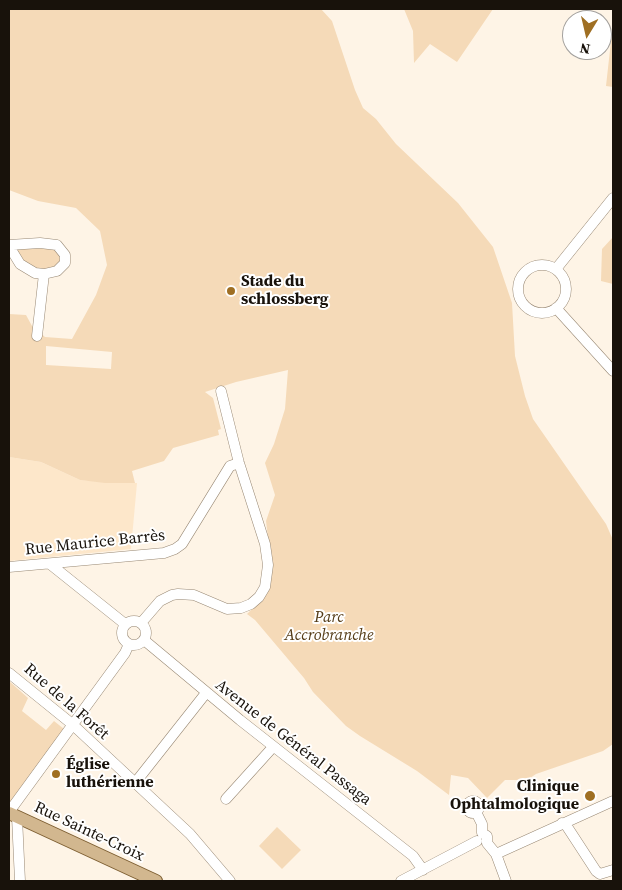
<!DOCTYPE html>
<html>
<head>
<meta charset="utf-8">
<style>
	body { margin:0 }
	#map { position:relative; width:622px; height:890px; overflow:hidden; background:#fef4e6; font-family:"Source Serif 4",serif }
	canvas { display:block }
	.frame { position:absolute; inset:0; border:10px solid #18120b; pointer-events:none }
	.north { position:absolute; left:562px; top:10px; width:50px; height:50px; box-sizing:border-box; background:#fff; border:1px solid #a3a09d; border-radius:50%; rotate:189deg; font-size:14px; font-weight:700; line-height:20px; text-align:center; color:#18120b }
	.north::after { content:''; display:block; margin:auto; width:18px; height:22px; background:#9f6f23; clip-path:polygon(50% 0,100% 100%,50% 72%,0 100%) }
</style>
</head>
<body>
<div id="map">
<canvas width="622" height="890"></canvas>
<div class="frame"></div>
<div class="north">N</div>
</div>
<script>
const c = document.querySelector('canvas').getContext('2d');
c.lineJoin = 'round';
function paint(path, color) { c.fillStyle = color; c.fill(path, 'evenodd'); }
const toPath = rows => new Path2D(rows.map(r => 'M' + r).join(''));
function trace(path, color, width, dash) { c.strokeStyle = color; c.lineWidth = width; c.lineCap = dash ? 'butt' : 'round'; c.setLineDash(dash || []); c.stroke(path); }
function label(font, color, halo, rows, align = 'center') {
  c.font = font + ' "Source Serif 4",serif'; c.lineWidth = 4; c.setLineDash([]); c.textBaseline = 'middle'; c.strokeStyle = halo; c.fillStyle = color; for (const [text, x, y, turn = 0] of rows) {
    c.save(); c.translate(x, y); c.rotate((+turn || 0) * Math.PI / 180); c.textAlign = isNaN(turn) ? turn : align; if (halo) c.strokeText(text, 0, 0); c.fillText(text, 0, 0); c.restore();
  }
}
paint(toPath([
	[9,457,41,462,80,480,117,483,137,483,131,549,9,561]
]), '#fde7ca');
paint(toPath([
	[9,9,321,9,332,21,355,90,363,108,376,119,396,144,458,203,493,247,512,303,515,356,525,396,533,419,606,524,613,540,613,744,603,751,536,774,530,778,521,780,505,780,487,798,468,778,451,775,449,795,417,771,360,736,346,726,313,692,304,678,255,620,247,614,267,594,272,571,266,521,275,495,265,463,274,444,285,409,288,370,236,382,205,392,213,398,221,429,218,430,219,435,173,448,164,461,132,471,135,483,105,483,80,480,41,462,9,457,9,314,26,315,32,326,45,337,72,339,96,295,107,265,100,231,76,208,38,201,9,190],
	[46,346,112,352,111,369,46,365],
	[404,9,493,9,457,62,430,44,414,63,413,31],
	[613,23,613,87,606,86],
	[613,237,613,284,601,281,602,249],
	[49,247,55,250,59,254,60,262,55,268,38,270,28,266,17,253,18,250,24,248],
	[9,681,28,698,22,711,46,730,54,721,64,729,9,805],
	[277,827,301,850,282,869,259,846]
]), '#f5dab8');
const minor = toPath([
	[9,245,40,243,57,245,65,255,65,263,57,271,44,274,35,273,20,264,9,246],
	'518 289a24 24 0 1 1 48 0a24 24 0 1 1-48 0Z',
	[556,269,613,198],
	[556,308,613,371],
	[37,336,44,274],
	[50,564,125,624],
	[9,567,164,553,175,549,182,544,230,466,239,463],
	'122 633a12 12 0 1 1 24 0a12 12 0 1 1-24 0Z',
	[141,623,160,601,172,595,178,594,194,595,227,609,241,608,251,604,259,597,265,587,268,565,265,544,239,463,221,391],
	[144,640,240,720,413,856,423,870],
	[9,673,72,724,190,834,230,881],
	[135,783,206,693],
	[226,799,273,747],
	'467 807a6 6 0 1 1 12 0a6 6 0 1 1-12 0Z',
	[9,812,125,653,129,644],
	[476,812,482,824,482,833,487,836,487,843,496,854,506,881],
	[17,817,20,881],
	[562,823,566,825,596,871,600,874,613,870],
	[496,854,613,801],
	[401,881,477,841]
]);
const major = toPath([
	[9,813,156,881]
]);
trace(minor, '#988874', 11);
trace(major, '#7d5e31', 14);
trace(minor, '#fff', 10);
trace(major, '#d2b78f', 12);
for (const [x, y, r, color] of [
	[231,291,5,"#9f6f23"],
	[56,774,5,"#9f6f23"],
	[590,796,6,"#9f6f23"]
]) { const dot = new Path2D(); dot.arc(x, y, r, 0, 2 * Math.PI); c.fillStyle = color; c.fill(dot); trace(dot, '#fff', 2); }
label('bold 16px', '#18120b', '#fff', [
	["Stade du",241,282],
	["schlossberg",241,300],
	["Église",66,765],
	["luthérienne",66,783],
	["Clinique",579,787,"right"],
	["Ophtalmologique",579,805,"right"]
], 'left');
label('16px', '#18120b', '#fff', [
	["Rue Maurice Barrès",95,543,-6],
	["Rue de la Forêt",66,702,41],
	["Avenue de Général Passaga",293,743,38],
	["Rue Sainte-Croix",89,832,25]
]);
label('italic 16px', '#553c17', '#fff', [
	["Parc",329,618],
	["Accrobranche",329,636]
]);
</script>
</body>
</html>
